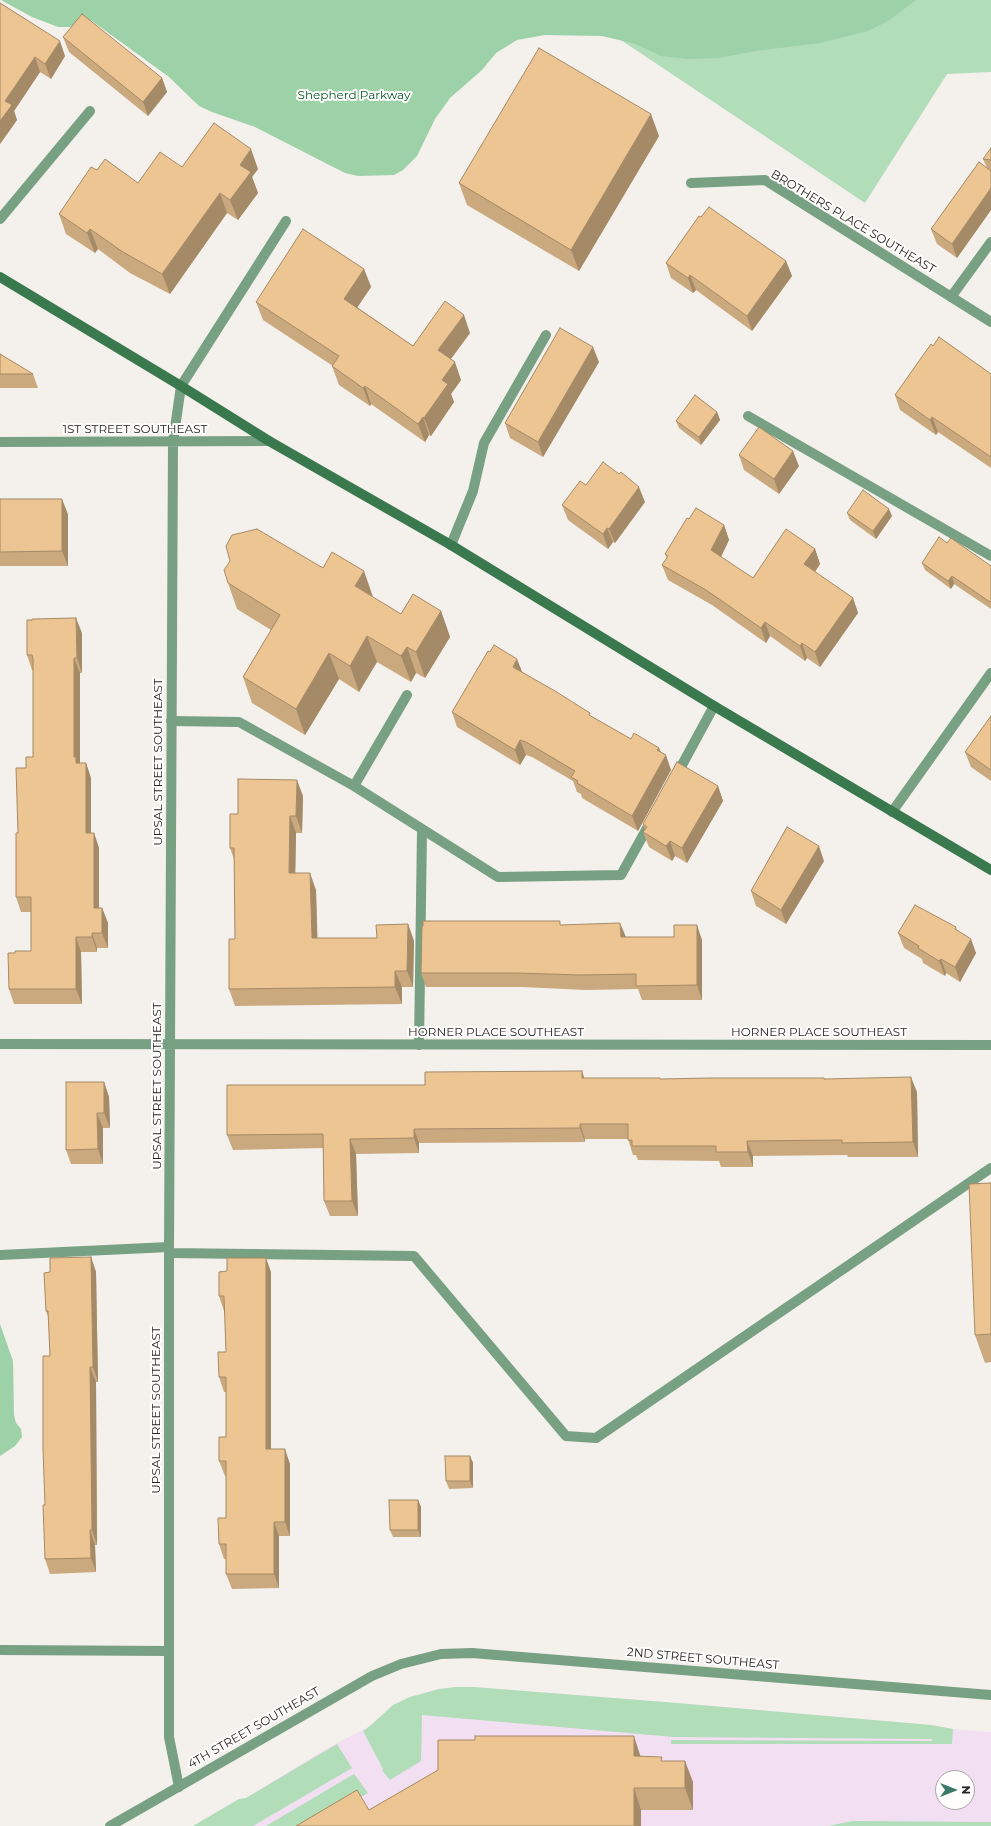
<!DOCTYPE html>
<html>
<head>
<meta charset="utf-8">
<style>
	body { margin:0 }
	#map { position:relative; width:991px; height:1826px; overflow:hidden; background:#f4f0ec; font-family:Montserrat,sans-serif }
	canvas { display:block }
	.north { position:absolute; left:935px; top:1770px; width:40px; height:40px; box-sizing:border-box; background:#fffefd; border:1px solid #a8a7a6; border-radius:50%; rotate:90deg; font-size:11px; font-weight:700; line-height:16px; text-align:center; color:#262523 }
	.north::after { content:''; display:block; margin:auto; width:14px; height:18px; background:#3b7966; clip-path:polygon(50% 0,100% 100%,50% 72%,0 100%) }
</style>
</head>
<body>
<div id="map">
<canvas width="991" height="1826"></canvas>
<div class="north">N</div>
</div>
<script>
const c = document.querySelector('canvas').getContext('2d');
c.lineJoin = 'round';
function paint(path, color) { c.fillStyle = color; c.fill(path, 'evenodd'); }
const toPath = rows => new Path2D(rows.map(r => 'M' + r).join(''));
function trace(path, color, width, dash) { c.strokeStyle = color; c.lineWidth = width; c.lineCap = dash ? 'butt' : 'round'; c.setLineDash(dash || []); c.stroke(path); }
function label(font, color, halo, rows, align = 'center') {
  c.font = font + ' Montserrat,sans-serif'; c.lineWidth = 4; c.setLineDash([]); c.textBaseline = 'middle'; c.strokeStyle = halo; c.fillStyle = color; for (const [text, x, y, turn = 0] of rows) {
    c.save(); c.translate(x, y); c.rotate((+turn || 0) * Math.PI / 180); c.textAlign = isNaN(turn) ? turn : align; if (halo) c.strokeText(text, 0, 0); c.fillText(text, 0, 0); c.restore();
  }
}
paint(toPath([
	[456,1687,474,1687,677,1703,931,1725,953,1729,991,1732,991,1826,193,1826,239,1799,246,1798,324,1750,370,1726,393,1705,410,1697,439,1689],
	[943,1778,967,1778,967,1802,943,1802]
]), '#f2e0f2');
paint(toPath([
	[561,0,991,0,991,72,947,74,865,203],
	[456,1687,474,1687,677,1703,931,1725,953,1729,952,1744,671,1744,671,1740,932,1741,932,1739,674,1737,422,1715,421,1761,390,1780,382,1770,383,1769,363,1731,370,1726,393,1705,410,1697,439,1689],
	[337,1744,352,1768,253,1826,193,1826,239,1799,246,1798],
	[354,1774,368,1793,310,1826,266,1826],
	[853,1821,991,1822,991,1826,828,1826]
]), '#b1ddb9');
paint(toPath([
	[1,0,916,0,888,21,868,31,820,43,755,51,719,58,688,59,661,56,636,44,602,36,545,35,517,40,496,53,482,70,450,98,435,119,417,156,403,170,394,175,358,176,345,173,255,127,212,112,199,106,169,77,92,21,84,19,70,27,58,27,32,17],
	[0,1324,13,1361,14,1415,16,1423,21,1429,22,1437,15,1446,0,1456]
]), '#9dd1a7');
trace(toPath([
	[0,219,90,111],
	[951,297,991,242],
	[181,386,286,221],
	[748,416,991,556],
	[451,545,473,491,484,443,546,335],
	[171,721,239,722,354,786,498,877,621,875,651,821],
	[676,776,714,706],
	[354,786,407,695],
	[419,1045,422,830],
	[169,1253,414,1256,566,1436,596,1438,991,1168],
	[0,1255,169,1247]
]), '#78a082', 10);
trace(toPath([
	[691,183,765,180,991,322],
	[0,442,269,441],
	[892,812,991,673],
	[0,1044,991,1045],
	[0,1650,169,1651],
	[179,1787,169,1737,169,1247,173,442,181,386],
	[110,1826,372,1676,401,1664,441,1654,472,1653,991,1695]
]), '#78a082', 10);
trace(toPath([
	[0,277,181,386,269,441,451,545,714,706,991,870]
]), '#3a794e', 10);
paint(toPath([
	[0,3,65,56,51,79,40,72,14,111,17,120,0,144],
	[63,37,162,78,167,92,148,116,69,52],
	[659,136,579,271,467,205,459,183],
	[991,148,991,210,957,258,937,244,931,229,987,168,983,159],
	[182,167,258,169,252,177,258,193,238,220,227,213,170,294,130,273,98,249,95,253,66,234,59,214,97,170,138,183],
	[701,217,786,261,792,276,752,331,696,290,693,293,671,278,666,263],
	[364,269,371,287,357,307,413,346,470,333,451,359,461,380,451,394,454,402,431,436,429,435,425,442,371,404,370,406,339,385,332,366,333,366,263,320,256,302],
	[0,354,33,374,38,388,0,388],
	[599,362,543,457,510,438,505,423],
	[991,374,991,468,938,432,936,435,900,410,895,395],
	[717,412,720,420,701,445,679,428,676,421],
	[739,455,799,466,779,494,744,470],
	[586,485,645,502,615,543,613,542,608,549,568,520,562,505],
	[0,499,68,514,68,566,0,566],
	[847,513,892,516,876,539,850,520],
	[689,519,724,525,729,540,721,557,753,578,815,549,820,564,815,572,853,598,858,613,820,667,807,658,805,661,770,636,766,643,712,605,668,580,662,565,667,558,665,554],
	[947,543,991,566,991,609,954,584,951,589,925,570,922,563],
	[323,568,401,614,441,611,450,637,425,678,416,673,411,682,377,662,359,692,339,679,305,735,252,703,243,677,271,630,237,609,228,583],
	[82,633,82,673,80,673,80,763,86,763,91,778,91,833,94,833,99,848,99,908,102,908,108,923,108,948,97,948,97,952,81,952,82,1004,14,1004,9,989,15,953,31,951,31,912,21,912,16,897,18,833,26,768,33,757,33,670,32,670,27,655],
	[522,672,591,716,631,739,659,748,661,752,671,770,638,831,582,798,581,794,577,792,573,781,532,757,526,755,520,765,457,727,452,712],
	[991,716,991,781,971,767,965,752],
	[718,786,723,801,687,863,675,856,672,861,649,847,643,832,645,830,643,824],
	[303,796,302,833,296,833,295,873,316,890,317,938,377,938,408,924,414,941,413,987,402,987,402,1004,235,1006,229,989,235,939,234,859,230,848],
	[824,861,786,924,756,906,751,891],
	[562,925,626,937,702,940,702,1000,642,1000,638,989,586,990,522,987,426,987,421,973],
	[956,927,957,931,976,953,960,982,946,973,945,976,923,963,922,959,904,948,898,933],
	[585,1078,661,1079,824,1078,825,1079,917,1092,918,1157,848,1157,847,1155,753,1156,753,1167,721,1167,719,1161,638,1160,636,1155,633,1155,628,1139,585,1139,585,1142,419,1143,419,1153,356,1154,358,1216,330,1216,324,1201,323,1148,233,1150,227,1135,425,1085],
	[104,1082,109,1097,110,1128,103,1128,103,1164,71,1164,66,1150],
	[991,1183,991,1362,985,1363,975,1335],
	[91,1257,96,1272,98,1382,96,1382,97,1545,95,1545,96,1572,50,1574,45,1559,45,1505,50,1356,49,1319,46,1311,50,1272],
	[271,1272,271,1449,290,1464,290,1536,279,1536,279,1588,232,1589,226,1574,226,1559,224,1559,219,1544,226,1518,226,1476,225,1476,219,1461,226,1437,226,1392,224,1392,219,1377,226,1352,225,1311,224,1311,219,1296],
	[470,1456,473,1463,473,1488,449,1489,446,1481],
	[418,1500,421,1507,421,1537,393,1537,390,1530],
	[641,1756,663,1761,693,1782,693,1810,641,1810,641,1826,369,1810]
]), '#cba97e');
paint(toPath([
	[60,41,65,56,51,79,45,64],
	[35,57,40,72,14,111,17,120,0,144,0,121,5,101],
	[162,78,167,92,148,116,143,102],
	[651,114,659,136,579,271,571,250],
	[251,149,258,169,252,177,258,193,238,220,230,200,240,165],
	[991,188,991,210,957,258,952,244],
	[220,193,227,213,170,294,162,274],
	[90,229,98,249,95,253,87,233],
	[786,261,792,276,752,331,747,316],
	[364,269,371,287,351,317,344,299],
	[690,275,696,290,693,293,688,278],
	[464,315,470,333,444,368,438,350],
	[593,347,599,362,543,457,538,442],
	[455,362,461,380,451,394,454,402,431,436,424,418,442,380],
	[365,386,371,404,370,406,363,388],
	[717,412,720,420,701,445,699,437],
	[423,417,429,435,425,442,418,424],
	[932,417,938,432,936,435,930,420],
	[793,451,799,466,779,494,774,479],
	[639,487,645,502,615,543,609,529],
	[62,499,68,514,68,566,62,551],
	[889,509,892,516,876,539,873,531],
	[724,525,729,540,717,565,711,550],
	[607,528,613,542,608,549,603,534],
	[815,549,820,564,810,579,804,564],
	[364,571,373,597,355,586],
	[952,576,954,584,951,589,948,581],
	[853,598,858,613,820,667,815,652],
	[441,611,450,637,425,678,416,652],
	[76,618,82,633,82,673,77,658],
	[765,622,770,636,766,643,761,628],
	[367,636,377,662,359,692,350,666],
	[802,643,807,658,805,661,800,646],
	[407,647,416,673,411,682,401,656],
	[329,653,339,679,305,735,296,709],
	[74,658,80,673,80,767,76,763,74,757],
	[517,659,523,674,513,667],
	[520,740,526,755,520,765,515,750],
	[659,748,663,760,666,755,671,770,638,831,632,816,657,750],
	[86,763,91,778,91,848,86,833],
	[297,780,303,796,302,833,296,816],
	[718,786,723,801,687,863,682,848],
	[290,816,296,833,295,890,289,873],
	[94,833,99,848,99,923,94,908],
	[670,841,675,856,672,861,666,846],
	[819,846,824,861,786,924,781,910],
	[310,873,316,890,318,955,312,938],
	[102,908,108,923,108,948,102,933],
	[620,923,626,937,621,937],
	[408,924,414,941,413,987,407,971],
	[697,925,702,940,702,1000,697,985],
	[92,933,97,948,97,952,92,937],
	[76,937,81,952,82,1004,76,989],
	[971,939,976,953,960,982,955,967],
	[941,959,946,973,945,976,939,961],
	[395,971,402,987,402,1004,395,987],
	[582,1071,587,1086,582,1078],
	[911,1077,917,1092,918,1157,913,1142],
	[104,1082,109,1097,110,1128,104,1113],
	[97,1113,103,1128,103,1164,98,1149],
	[580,1124,585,1139,585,1142,580,1128],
	[414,1129,419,1143,419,1153,414,1138],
	[350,1139,356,1154,358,1216,352,1201],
	[747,1141,753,1156,753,1167,748,1152],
	[91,1257,96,1272,98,1382,93,1367],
	[266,1258,271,1272,271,1464,266,1449],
	[90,1367,96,1382,97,1545,92,1530],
	[285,1449,290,1464,290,1536,285,1522],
	[470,1456,473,1463,473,1488,470,1481],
	[418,1500,421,1507,421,1537,418,1530],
	[274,1522,279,1536,279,1588,274,1574],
	[90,1530,95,1545,96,1572,91,1558],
	[634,1736,641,1758,634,1756],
	[685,1761,693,1782,693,1810,685,1788],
	[634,1788,641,1810,641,1826,634,1826]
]), '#a58a67');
const building = toPath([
	[0,3,60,41,45,64,35,57,5,101,12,105,0,121,0,3],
	[82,14,162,78,143,102,63,37,82,14],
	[539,48,651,114,571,250,459,183,539,48],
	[214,123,251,149,240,165,251,172,230,200,220,193,162,274,123,252,90,229,87,233,59,214,91,167,97,170,105,159,138,183,160,152,182,167,214,123],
	[991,148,991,160,983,159,991,148],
	[979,162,991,171,991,188,952,244,931,229,979,162],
	[709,207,786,261,747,316,690,275,688,278,666,263,699,216,701,217,709,207],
	[303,229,364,269,344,299,413,346,445,301,464,315,438,350,455,362,442,380,448,384,424,418,423,417,418,424,365,386,363,388,332,366,339,356,256,302,303,229],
	[560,328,593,347,538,442,505,423,560,328],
	[939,337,991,374,991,457,932,417,930,420,895,395,931,344,933,346,939,337],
	[0,354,33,374,0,374,0,354],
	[695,395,717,412,699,437,676,421,695,395],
	[759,427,793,451,774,479,739,455,759,427],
	[603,462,619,474,621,472,639,487,609,529,607,528,603,534,562,505,580,481,586,485,603,462],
	[863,490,889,509,873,531,847,513,863,490],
	[0,499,62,499,62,551,0,552,0,499],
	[696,508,724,525,711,550,753,578,786,529,815,549,804,564,853,598,815,652,802,643,800,646,765,622,761,628,706,590,662,565,668,556,665,554,687,518,689,519,696,508],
	[257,529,323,568,332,552,364,571,355,586,401,614,413,594,441,611,416,652,407,647,401,656,367,636,350,666,329,653,296,709,243,677,280,615,228,583,224,570,230,561,226,546,232,535,257,529],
	[939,537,947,543,951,538,991,566,991,601,990,602,952,576,948,581,922,563,939,537],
	[76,618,77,658,74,658,74,757,76,757,76,763,86,763,86,833,94,833,94,908,102,908,102,933,92,933,92,937,76,937,76,989,9,989,8,953,15,953,15,951,31,951,31,897,16,897,16,833,18,833,16,768,26,768,26,757,33,757,33,658,32,655,27,655,27,620,32,620,32,619,76,618],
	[494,645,517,659,513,667,555,691,590,713,589,715,631,739,634,733,659,748,657,750,666,755,632,816,577,783,578,781,571,777,575,771,526,742,520,740,515,750,452,712,488,651,490,652,494,645],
	[991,716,991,770,965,752,991,716],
	[677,762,718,786,682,848,670,841,666,846,643,832,647,827,643,824,677,762],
	[238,779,297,780,296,816,290,816,289,873,310,873,312,938,377,938,376,925,408,924,407,971,395,971,395,987,229,989,229,939,235,939,234,848,230,848,230,814,238,814,238,779],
	[787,827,819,846,781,910,751,891,787,827],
	[915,905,956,927,955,929,971,939,955,967,941,959,939,961,918,948,919,946,898,933,915,905],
	[423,921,560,921,560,925,620,923,621,937,674,937,674,925,697,925,697,985,636,986,636,974,581,975,516,973,421,973,422,926,423,926,423,921],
	[582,1071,582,1078,660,1078,660,1079,710,1078,824,1078,824,1079,911,1077,913,1142,842,1143,842,1140,747,1141,748,1152,716,1152,716,1146,632,1146,632,1140,628,1140,628,1124,580,1124,580,1128,414,1129,414,1138,350,1139,352,1201,324,1201,323,1134,227,1135,227,1085,425,1085,425,1072,582,1071],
	[66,1082,104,1082,104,1113,97,1113,98,1149,66,1150,66,1082],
	[991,1183,991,1334,975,1335,969,1184,991,1183],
	[91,1257,93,1367,90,1367,92,1530,90,1530,91,1558,45,1559,43,1505,45,1505,43,1449,43,1356,50,1356,48,1311,46,1311,44,1273,50,1272,50,1258,91,1257],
	[227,1258,266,1258,266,1449,285,1449,285,1522,274,1522,274,1574,226,1574,226,1544,219,1544,218,1518,226,1518,226,1461,219,1461,219,1437,226,1437,226,1377,219,1377,218,1352,226,1352,224,1296,219,1296,219,1272,227,1271,227,1258],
	[445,1456,470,1456,470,1481,446,1481,445,1456],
	[389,1500,418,1500,418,1530,390,1530,389,1500],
	[475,1736,634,1736,634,1756,662,1757,661,1761,685,1761,685,1788,634,1788,634,1826,296,1826,357,1790,369,1810,438,1770,438,1740,475,1740,475,1736]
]);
paint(building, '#ecc593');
trace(building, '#a58a67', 1);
label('12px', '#055927', '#fffefd', [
	["Shepherd Parkway",354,95]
]);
label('12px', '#262523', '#fffefd', [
	["BROTHERS PLACE SOUTHEAST",853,222,31],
	["1ST STREET SOUTHEAST",135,429],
	["UPSAL STREET SOUTHEAST",158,762,-90],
	["HORNER PLACE SOUTHEAST",496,1032],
	["HORNER PLACE SOUTHEAST",819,1032],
	["UPSAL STREET SOUTHEAST",157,1086,-90],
	["UPSAL STREET SOUTHEAST",156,1410,-90],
	["2ND STREET SOUTHEAST",703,1659,5],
	["4TH STREET SOUTHEAST",254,1728,-30]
]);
</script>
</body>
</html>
